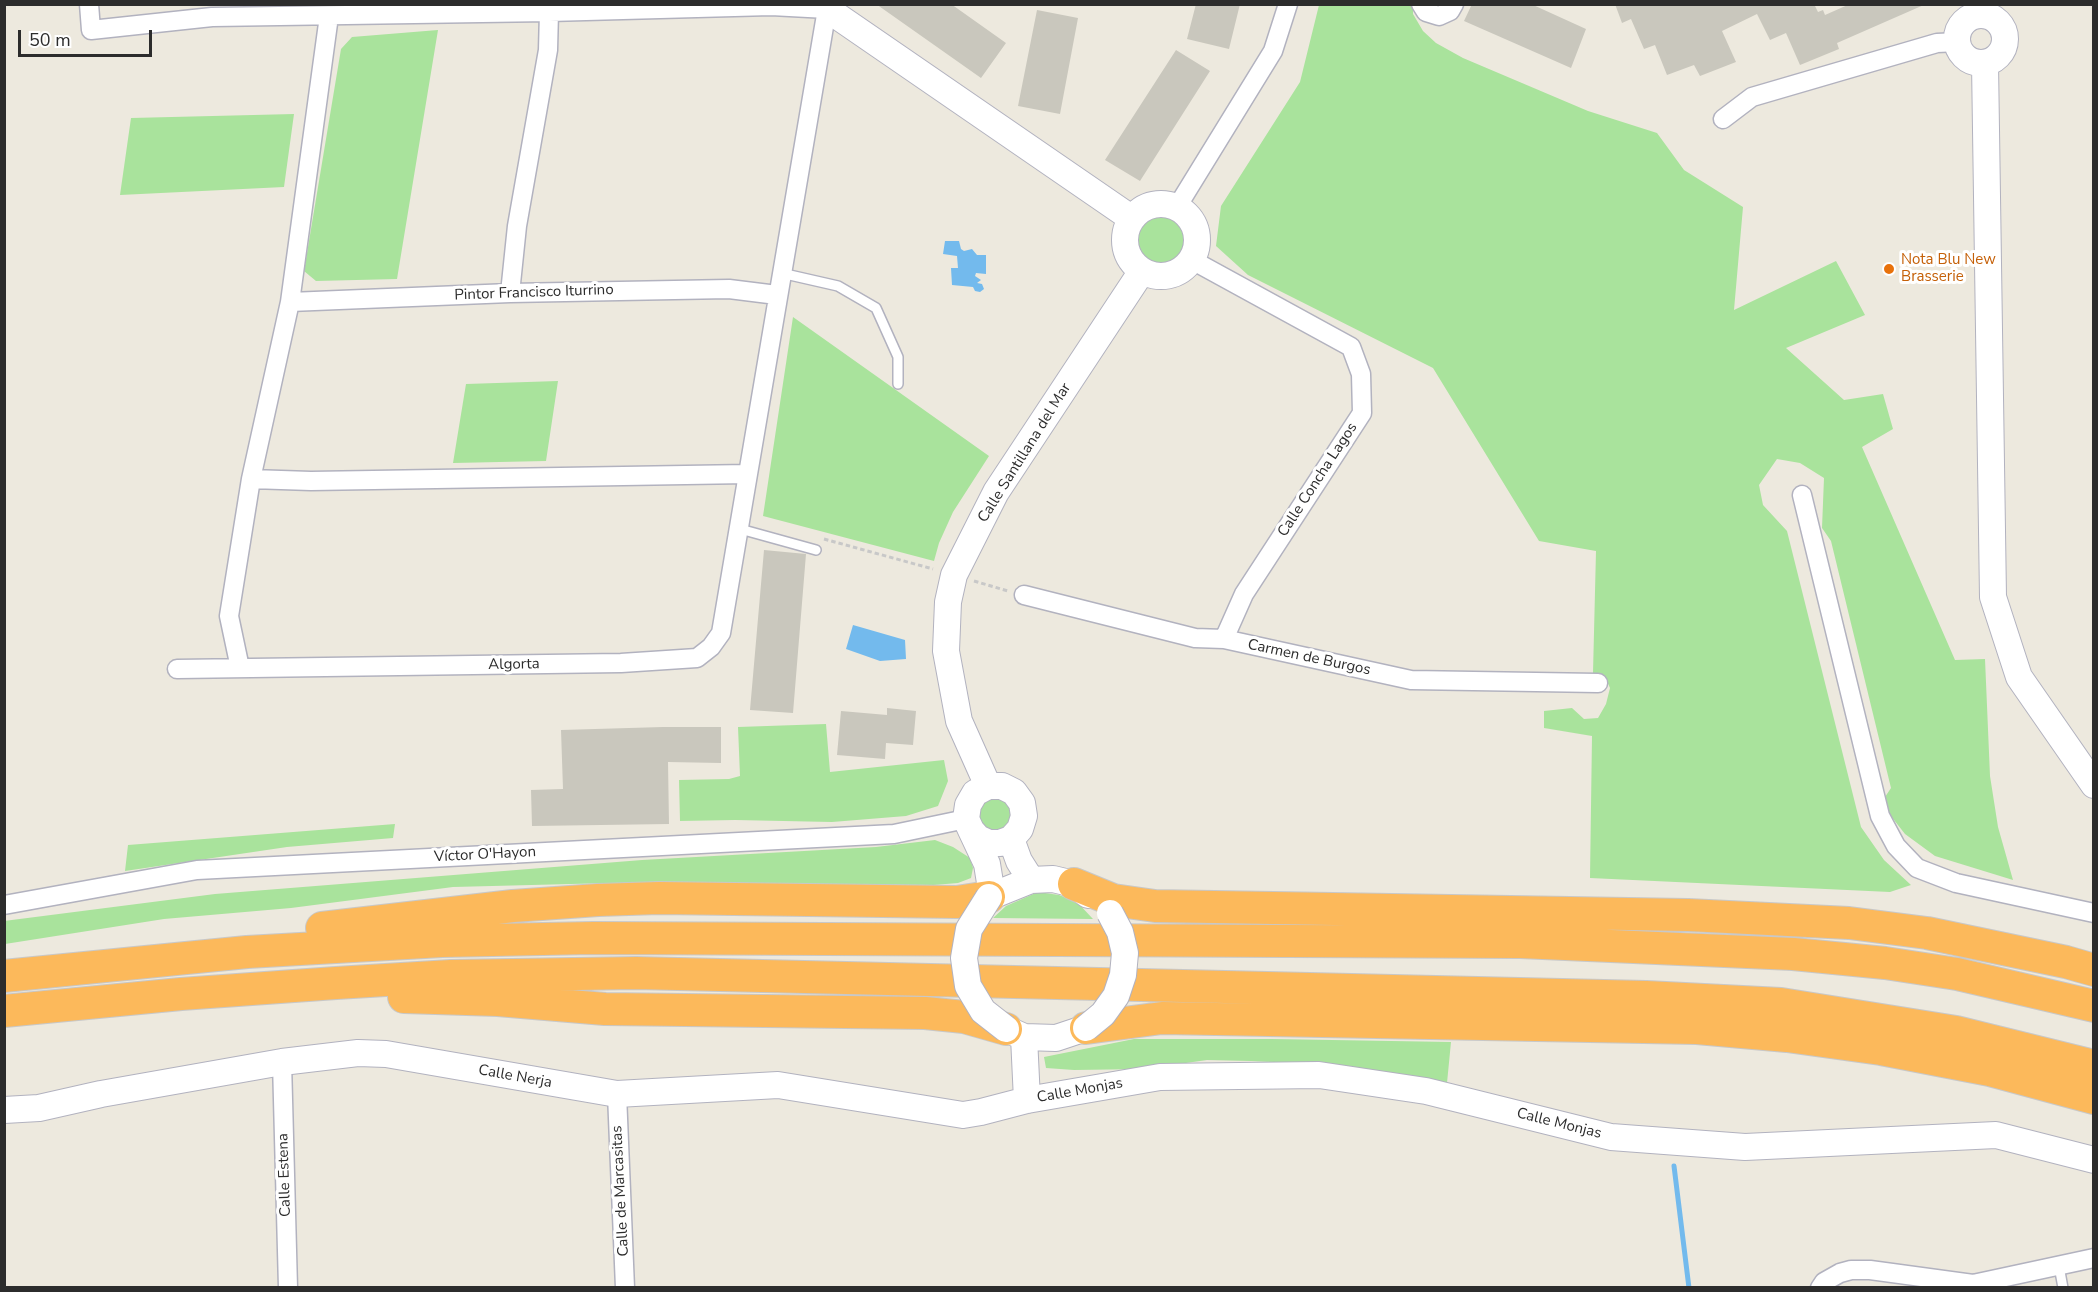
<!DOCTYPE html>
<html>
<head>
<meta charset="utf-8">
<style>
	body { margin:0 }
	#map { position:relative; width:2098px; height:1292px; overflow:hidden; background:#ede9de; font-family:"Nunito Sans",sans-serif }
	canvas { display:block }
	.frame { position:absolute; inset:0; border:6px solid #2c2c2c; pointer-events:none }
	.scale { position:absolute; left:18px; top:30px; width:134px; height:27px; box-sizing:border-box; border:3px solid #2c2c2c; border-top:0; padding-left:8px; font-size:18px; line-height:21px; white-space:nowrap; color:#2c2c2c; -webkit-text-stroke:4px #fff; paint-order:stroke }
</style>
</head>
<body>
<div id="map">
<canvas width="2098" height="1292"></canvas>
<div class="frame"></div>
<div class="scale">50 m</div>
</div>
<script>
const c = document.querySelector('canvas').getContext('2d');
c.lineJoin = 'round';
function paint(path, color) { c.fillStyle = color; c.fill(path, 'evenodd'); }
const toPath = rows => new Path2D(rows.map(r => 'M' + r).join(''));
function trace(path, color, width, dash) { c.strokeStyle = color; c.lineWidth = width; c.lineCap = dash ? 'butt' : 'round'; c.setLineDash(dash || []); c.stroke(path); }
function label(font, color, halo, rows, align = 'center') {
  c.font = font + ' "Nunito Sans",sans-serif'; c.lineWidth = 6; c.setLineDash([]); c.textBaseline = 'middle'; c.strokeStyle = halo; c.fillStyle = color; for (const [text, x, y, turn = 0] of rows) {
    c.save(); c.translate(x, y); c.rotate((+turn || 0) * Math.PI / 180); c.textAlign = isNaN(turn) ? turn : align; if (halo) c.strokeText(text, 0, 0); c.fillText(text, 0, 0); c.restore();
  }
}
paint(toPath([
	[1413,4,1413,14,1423,31,1436,43,1463,58,1588,111,1657,133,1684,170,1743,207,1734,310,1836,261,1865,315,1786,348,1844,400,1883,394,1893,429,1862,447,1955,660,1985,659,1990,776,1998,827,2013,880,1935,856,1905,834,1887,811,1883,800,1891,788,1831,541,1822,528,1824,478,1800,463,1777,459,1759,485,1763,505,1787,531,1861,827,1884,860,1911,885,1890,892,1590,878,1592,736,1544,728,1544,711,1572,708,1584,719,1598,718,1606,704,1610,688,1606,679,1593,673,1596,551,1539,541,1433,368,1248,275,1216,246,1221,206,1300,82,1319,5],
	[438,30,397,279,316,281,304,271,341,49,352,37],
	[294,114,284,187,120,195,131,118],
	'1134 241a28 28 0 1 1 56 0a28 28 0 1 1-56 0Z',
	[793,317,989,456,953,512,939,543,934,561,763,516],
	[558,381,546,461,453,463,466,384],
	[826,724,830,772,944,760,948,781,938,806,906,816,832,822,735,820,680,821,679,780,729,779,740,776,738,727],
	[1003,796,1015,813,1007,831,986,834,974,805,978,799],
	[395,824,393,838,287,847,125,871,128,845],
	[935,840,953,847,970,858,973,868,971,878,958,883,934,885,610,883,453,887,291,908,164,919,5,944,4,921,215,894,642,860,876,847],
	[1038,892,1059,895,1077,902,1093,919,993,918,1006,906],
	[1134,1039,1272,1039,1451,1042,1447,1083,1315,1064,1251,1061,1207,1060,1144,1069,1074,1070,1046,1068,1044,1057]
]), '#a9e39c');
paint(toPath([
	[945,241,959,241,961,249,964,251,972,249,977,255,986,255,986,274,976,273,975,276,981,280,977,283,982,284,984,289,980,292,975,291,973,287,952,285,951,268,958,268,957,256,943,254],
	[853,625,905,640,906,659,880,661,846,649]
]), '#73baed');
trace(toPath([
	[1674,1166,1689,1288]
]), '#73baed', 5);
paint(toPath([
	[876,4,951,4,1006,43,981,78],
	[1196,4,1240,4,1229,49,1187,39],
	[1472,4,1531,4,1586,29,1571,68,1464,21],
	[1615,4,1814,4,1818,12,1823,10,1825,15,1850,4,1926,4,1837,43,1839,49,1800,65,1786,33,1770,40,1757,14,1722,31,1736,62,1700,76,1694,65,1667,75,1655,45,1644,49,1631,19,1622,23],
	[1037,10,1078,18,1060,114,1018,106],
	[1176,50,1210,71,1140,181,1105,160],
	[764,550,806,554,793,713,750,710],
	[887,708,916,711,913,745,886,743,885,759,837,755,841,711,887,715],
	[663,727,721,727,721,763,668,762,669,824,532,826,531,790,563,789,561,730]
]), '#c9c7bd');
const lane = toPath([
	[781,273,838,286,876,308,898,357,898,384],
	[740,529,816,550],
	[2059,1266,2063,1288]
]);
const street = toPath([
	[89,4,91,30,212,17,549,12,771,6,827,9,721,633,711,647,697,658,621,663,177,669],
	[1421,4,1426,12,1439,16,1450,11,1454,4],
	[1723,119,1752,97,1937,43,1958,42],
	[1177,207,1273,51,1288,4],
	[1192,260,1351,347,1361,374,1362,413,1244,594,1224,639],
	[510,293,517,226,548,50,549,12],
	[290,302,510,293,729,289,777,295],
	[251,479,311,481,748,474],
	[1802,495,1880,816,1896,846,1917,868,1956,883,2094,913],
	[1024,595,1195,638,1224,639,1411,680,1598,683],
	[240,668,229,616,251,479,290,302,329,16],
	[4,905,197,870,894,834,966,819],
	[282,1062,288,1288],
	[617,1094,625,1288],
	[1820,1288,1824,1282,1840,1273,1851,1270,1870,1270,1973,1284,2094,1258]
]);
const secondary = toPath([
	[828,4,827,9,1131,218],
	'1957 39a24 24 0 1 1 48 0a24 24 0 1 1-48 0Z',
	[1985,63,1993,597,2019,677,2094,785],
	'1125 240a36 36 0 1 1 72 0a36 36 0 1 1-72 0Z',
	[988,786,959,721,946,651,948,602,954,575,996,492,1142,271],
	[971,830,978,838,989,843,1000,843,1011,839,1020,829,1024,816,1022,803,1014,792,1002,786,988,786,975,793,968,805,966,819,971,830,987,864,992,895],
	[1011,839,1019,861,1031,880],
	[989,897,1031,880,1053,879,1074,884,1088,895],
	[1006,1029,1024,1037,1056,1038,1086,1028],
	[1024,1037,1027,1100],
	[4,1110,39,1108,101,1094,282,1062,358,1053,386,1054,617,1094,778,1085,963,1115,981,1112,1027,1100,1160,1077,1319,1075,1426,1091,1611,1137,1745,1147,1996,1135,2094,1160]
]);
const highway = toPath([
	[1074,884,1113,900,1155,906,1688,915,1849,923,1927,933,2066,962,2094,970],
	[322,928,513,906,598,900,659,898,957,902,989,897],
	[4,976,247,952,442,941,593,938,1520,942,1793,954,1885,963,1957,974,2094,1006],
	[404,997,498,1000,605,1009,925,1013,964,1017,1006,1029],
	[4,1011,181,994,336,983,451,976,636,973,1646,997,1781,1004,1956,1032,2094,1066],
	[1086,1028,1162,1018,1697,1028,1787,1036,1881,1049,1990,1070,2094,1098]
]);
trace(lane, '#b2b2bf', 12);
trace(street, '#b2b2bf', 21);
trace(secondary, '#b2b2bf', 28);
trace(highway, '#c8c8c8', 34);
trace(toPath([
	[824,539,933,569],
	[974,581,1008,591]
]), '#c8c8c8', 3, [4.5, 3]);
trace(lane, '#fff', 9);
trace(street, '#fff', 18);
trace(secondary, '#fff', 26);
trace(highway, '#fcb95b', 32);
const secondaryBridge = toPath([
	[989,897,969,929,964,958,968,986,983,1011,1006,1029],
	[1086,1028,1103,1014,1116,996,1123,975,1125,953,1120,932,1110,913]
]);
trace(secondaryBridge, '#b2b2bf', 28, []);
trace(secondaryBridge, '#fff', 26);
for (const [x, y, r, color] of [
	[1889,269,6,"#e8710a"]
]) { const dot = new Path2D(); dot.arc(x, y, r, 0, 2 * Math.PI); c.fillStyle = color; c.fill(dot); trace(dot, '#fff', 2); }
label('15px', '#c56008', '#fff', [
	["Nota Blu New",1901,260],
	["Brasserie",1901,277]
], 'left');
label('15px', '#2c2c2c', '#fff', [
	["Pintor Francisco Iturrino",534,293,-2],
	["Calle Santillana del Mar",1025,453,-58],
	["Calle Concha Lagos",1318,480,-57],
	["Carmen de Burgos",1309,658,12],
	["Algorta",514,665,-1],
	["Víctor O'Hayon",485,855,-3],
	["Calle Nerja",515,1077,10],
	["Calle Monjas",1080,1091,-10],
	["Calle Monjas",1559,1124,14],
	["Calle Estena",285,1175,-92],
	["Calle de Marcasitas",621,1191,-93]
]);
</script>
</body>
</html>
